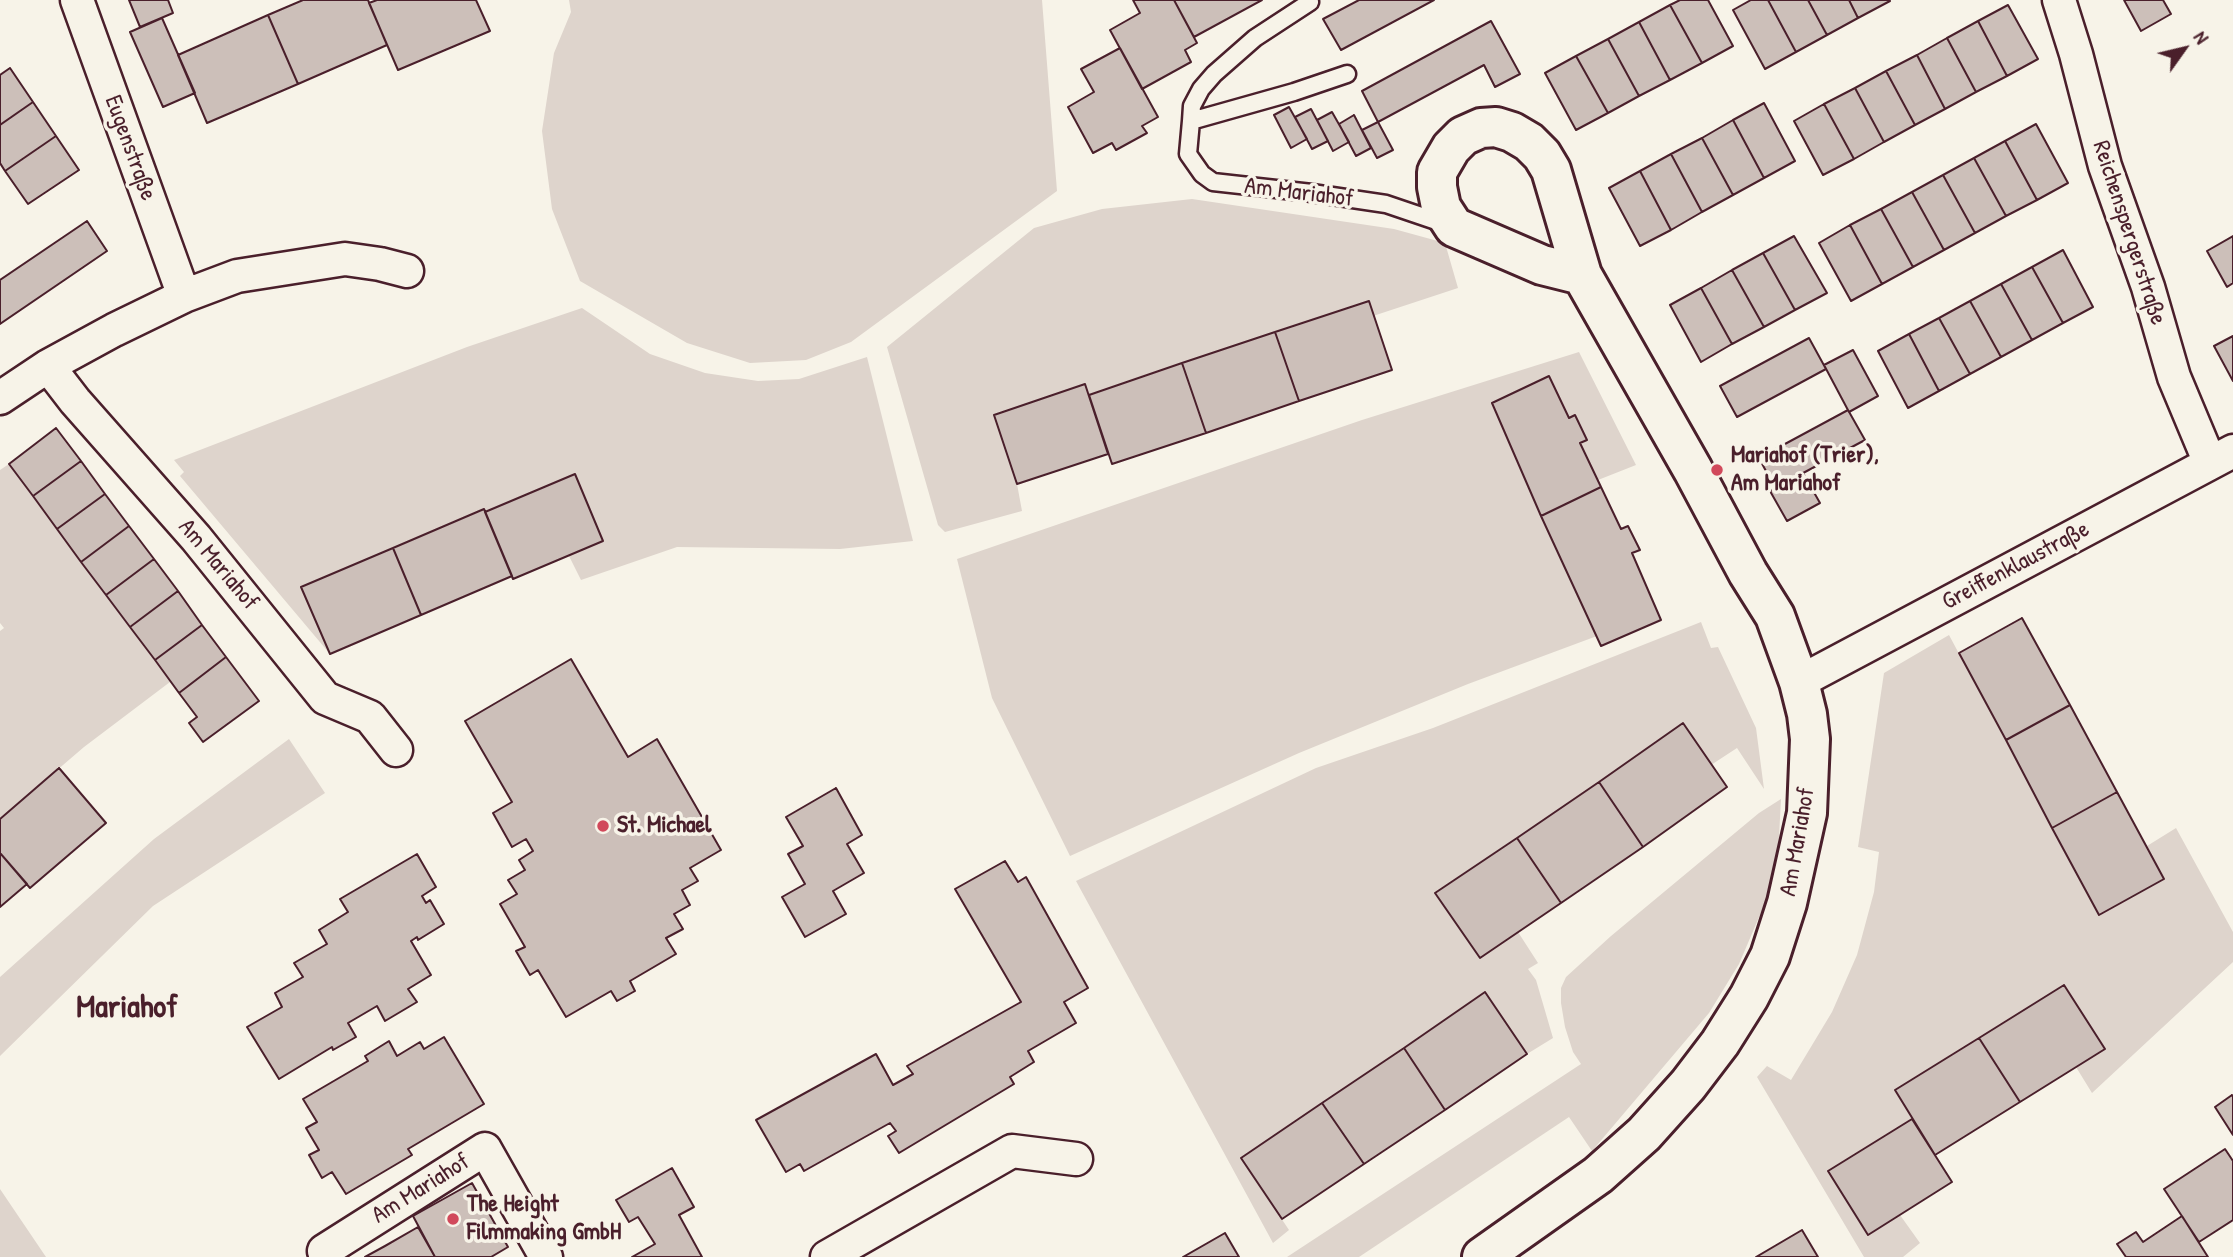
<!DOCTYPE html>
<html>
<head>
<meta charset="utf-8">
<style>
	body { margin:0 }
	#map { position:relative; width:2233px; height:1257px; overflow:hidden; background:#f7f3e8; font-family:"Patrick Hand",sans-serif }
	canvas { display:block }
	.north { position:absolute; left:2149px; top:14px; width:70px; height:70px; -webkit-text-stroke:5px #f7f3e8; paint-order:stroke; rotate:56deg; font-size:19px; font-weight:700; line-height:28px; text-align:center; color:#4a1f2b }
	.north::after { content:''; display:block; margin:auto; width:24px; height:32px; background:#4a1f2b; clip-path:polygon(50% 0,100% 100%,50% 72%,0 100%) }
</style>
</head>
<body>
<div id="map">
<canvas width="2233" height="1257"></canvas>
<div class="north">N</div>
</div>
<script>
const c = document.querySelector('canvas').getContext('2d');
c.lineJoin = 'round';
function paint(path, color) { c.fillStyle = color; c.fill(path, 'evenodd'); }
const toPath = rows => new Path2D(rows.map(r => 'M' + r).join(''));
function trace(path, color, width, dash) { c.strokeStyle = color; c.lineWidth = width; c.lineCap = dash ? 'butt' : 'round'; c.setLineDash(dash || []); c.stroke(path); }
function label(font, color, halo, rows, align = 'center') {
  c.font = font + ' "Patrick Hand",sans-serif'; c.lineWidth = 7; c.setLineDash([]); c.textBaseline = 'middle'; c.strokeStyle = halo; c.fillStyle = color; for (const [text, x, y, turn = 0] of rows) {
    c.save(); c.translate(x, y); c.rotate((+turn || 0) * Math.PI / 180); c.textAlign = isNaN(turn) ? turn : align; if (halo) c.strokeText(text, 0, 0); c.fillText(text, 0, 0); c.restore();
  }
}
paint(toPath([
	[569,0,1042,0,1057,191,851,342,806,360,750,363,687,343,580,281,552,209,542,131,554,53,571,12],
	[1192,199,1394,229,1445,243,1458,288,1373,316,1368,301,1089,395,1085,384,994,415,1017,484,1022,511,945,532,938,525,887,347,1034,228,1102,209],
	[582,308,650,354,705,373,758,381,799,379,867,357,913,541,840,549,677,547,581,580,569,556,603,541,575,474,485,512,484,509,302,587,330,654,180,476,184,472,174,460,467,347],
	[1579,352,1636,465,1598,480,1580,443,1586,440,1569,418,1549,376,1492,404,1597,636,1468,684,1299,753,1070,856,992,698,957,559,1362,420],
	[9,464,170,682,84,747,0,819,0,631,4,628,0,623,0,470],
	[1701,622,1711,648,1718,647,1756,728,1764,789,1737,748,1711,765,1683,723,1599,782,1435,893,1480,958,1518,932,1538,963,1528,969,1536,980,1553,1038,1527,1054,1485,993,1241,1158,1289,1230,1273,1243,1076,881,1316,768,1433,728],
	[1949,635,2099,915,2164,879,2147,846,2176,828,2233,932,2233,962,2092,1093,2076,1067,2104,1049,2064,985,1895,1090,1912,1119,1828,1171,1900,1215,1920,1243,1903,1257,1864,1257,1757,1077,1767,1066,1791,1080,1832,1012,1857,955,1874,892,1879,852,1858,847,1884,673],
	[289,739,325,793,153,906,0,1056,0,977,154,839],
	[1781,799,1777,875,1739,964,1709,1013,1592,1151,1569,1117,1359,1257,1287,1257,1581,1064,1573,1052,1565,1027,1561,1003,1561,988,1566,977,1611,936,1759,813],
	[0,1189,46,1257,0,1257]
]), '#ded4cc');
const building = toPath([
	[129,0,168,0,173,13,140,27,129,0],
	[303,0,368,0,387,45,298,84,268,15,303,0],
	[377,0,476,0,490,31,398,70,369,3,377,0],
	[1133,0,1174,0,1197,43,1185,50,1191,62,1142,89,1110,30,1140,13,1133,0],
	[1174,0,1262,0,1194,37,1174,0],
	[1359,0,1434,0,1341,50,1323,19,1359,0],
	[1680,0,1708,0,1733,46,1702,63,1670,5,1680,0],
	[1751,0,1768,0,1796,52,1765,69,1733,10,1751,0],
	[1768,0,1808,0,1827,35,1796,52,1768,0],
	[1808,0,1849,0,1858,18,1827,35,1808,0],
	[1849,0,1889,0,1890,1,1858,18,1849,0],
	[2124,0,2163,0,2171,14,2141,31,2124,0],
	[1670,5,1702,63,1670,80,1639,22,1670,5],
	[2008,5,2038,59,2007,76,1978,21,2008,5],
	[268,15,298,84,207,123,178,55,268,15],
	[162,18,195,93,163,107,130,32,162,18],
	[1491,21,1520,74,1495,87,1484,65,1378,122,1362,91,1491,21],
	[1978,21,2007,76,1976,92,1947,38,1978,21],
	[1639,22,1670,80,1639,96,1608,39,1639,22],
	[1947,38,1976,92,1945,109,1917,55,1947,38],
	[1608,39,1639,96,1608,113,1576,56,1608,39],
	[1120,48,1158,117,1142,126,1147,133,1116,150,1112,143,1093,153,1068,107,1094,92,1081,69,1120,48],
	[1917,55,1945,109,1915,125,1886,71,1917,55],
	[1576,56,1608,113,1576,130,1545,73,1576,56],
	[10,68,33,102,0,125,0,75,10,68],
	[1886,71,1915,125,1884,142,1855,88,1886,71],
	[1855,88,1884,142,1854,159,1824,104,1855,88],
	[33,102,56,136,5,171,0,163,0,125,33,102],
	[1764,103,1795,161,1764,178,1733,120,1764,103],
	[1824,104,1854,159,1823,175,1794,121,1824,104],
	[1289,107,1307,139,1291,148,1274,115,1289,107],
	[1311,109,1328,141,1312,149,1295,117,1311,109],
	[1332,112,1349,142,1333,151,1317,120,1332,112],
	[1354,115,1371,148,1356,156,1339,124,1354,115],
	[1733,120,1764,178,1733,195,1702,138,1733,120],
	[1378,122,1393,150,1377,158,1362,130,1378,122],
	[2036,124,2068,183,2037,200,2005,141,2036,124],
	[56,136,79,170,28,204,5,171,56,136],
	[1702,138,1733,195,1702,212,1671,154,1702,138],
	[2005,141,2037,200,2006,216,1974,158,2005,141],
	[1671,154,1702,212,1671,230,1640,171,1671,154],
	[1974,158,2006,216,1975,233,1943,175,1974,158],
	[1640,171,1671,230,1640,246,1609,188,1640,171],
	[1943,175,1975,233,1944,250,1912,192,1943,175],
	[1912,192,1944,250,1913,267,1881,209,1912,192],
	[1881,209,1913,267,1882,284,1850,225,1881,209],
	[87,221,107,251,0,324,0,280,87,221],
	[1850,225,1882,284,1851,301,1819,243,1850,225],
	[1794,236,1827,293,1795,310,1763,253,1794,236],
	[2233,236,2233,283,2227,287,2207,251,2233,236],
	[2063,250,2093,307,2063,323,2032,267,2063,250],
	[1763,253,1795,310,1764,327,1732,270,1763,253],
	[2032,267,2063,323,2032,340,2001,284,2032,267],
	[1732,270,1764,327,1732,344,1701,288,1732,270],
	[2001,284,2032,340,2001,357,1970,301,2001,284],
	[1701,288,1732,344,1701,362,1670,305,1701,288],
	[1369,301,1392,370,1299,401,1275,332,1369,301],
	[1970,301,2001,357,1970,374,1939,318,1970,301],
	[1939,318,1970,374,1939,391,1909,334,1939,318],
	[1275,332,1299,401,1206,433,1182,363,1275,332],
	[1909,334,1939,391,1908,408,1878,351,1909,334],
	[2233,336,2233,381,2214,346,2233,336],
	[1809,338,1826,369,1737,417,1720,386,1809,338],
	[1853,350,1878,396,1849,412,1824,365,1853,350],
	[1182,363,1206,433,1112,464,1089,395,1182,363],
	[1549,376,1569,418,1575,415,1587,440,1580,443,1601,487,1541,516,1492,403,1549,376],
	[1085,384,1108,454,1017,484,994,415,1085,384],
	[1848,410,1865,440,1775,488,1759,458,1848,410],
	[56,428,81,461,33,496,9,464,56,428],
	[81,461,105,494,57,529,33,496,81,461],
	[1803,473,1820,503,1787,521,1770,491,1803,473],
	[575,474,603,541,513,579,485,512,575,474],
	[1601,487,1621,529,1628,526,1640,550,1632,553,1661,620,1601,646,1541,516,1601,487],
	[105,494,129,526,81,562,57,529,105,494],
	[484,509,512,576,421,615,393,548,484,509],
	[129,526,154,559,106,595,81,562,129,526],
	[393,548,421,615,330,654,301,587,393,548],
	[154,559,178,591,130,627,106,595,154,559],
	[178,591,202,625,155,660,130,627,178,591],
	[2022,618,2070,705,2006,740,1959,653,2022,618],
	[202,625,226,657,179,693,155,660,202,625],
	[226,657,259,701,203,742,189,723,197,717,179,693,226,657],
	[571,659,628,757,657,739,721,850,690,868,698,881,682,890,690,905,674,914,683,929,666,938,676,954,630,981,635,991,617,1001,611,991,566,1017,538,970,530,975,516,951,525,947,500,904,517,894,508,880,525,870,519,860,533,851,526,839,512,847,493,813,512,802,465,721,571,659],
	[2070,705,2117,792,2052,828,2006,740,2070,705],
	[1683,723,1727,787,1643,847,1599,782,1683,723],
	[59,768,106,823,30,888,0,853,0,819,59,768],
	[1599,782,1643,847,1561,903,1517,838,1599,782],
	[836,788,862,835,847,844,864,873,833,891,846,914,805,937,782,897,805,884,788,854,803,846,786,817,836,788],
	[2117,792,2164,879,2099,915,2052,828,2117,792],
	[1517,838,1561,903,1480,958,1435,893,1517,838],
	[0,853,27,884,0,907,0,853],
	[417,854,436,887,422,896,426,903,430,900,444,924,418,940,417,937,411,941,431,975,408,989,417,1002,385,1021,377,1006,348,1023,356,1037,333,1050,332,1047,279,1079,247,1027,282,1007,275,993,303,977,294,963,327,944,319,930,348,912,340,899,417,854],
	[1005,861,1018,882,1026,877,1088,988,1064,1002,1076,1023,1028,1051,1034,1062,1010,1077,1014,1084,899,1153,888,1136,896,1131,890,1123,804,1171,800,1164,786,1172,756,1120,876,1054,893,1085,913,1074,907,1066,1021,1002,955,889,1005,861],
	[2064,985,2105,1049,2020,1102,1979,1038,2064,985],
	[1485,992,1527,1054,1445,1110,1404,1048,1485,992],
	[444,1037,484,1104,408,1149,412,1155,346,1194,332,1172,322,1178,309,1155,319,1150,306,1128,317,1122,303,1099,368,1061,365,1056,389,1041,397,1056,420,1042,424,1049,444,1037],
	[1979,1038,2020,1102,1935,1155,1895,1090,1979,1038],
	[1404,1048,1445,1110,1364,1164,1322,1103,1404,1048],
	[2232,1095,2233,1097,2233,1135,2215,1107,2232,1095],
	[1322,1103,1364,1164,1282,1219,1241,1158,1322,1103],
	[1912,1119,1952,1182,1868,1235,1828,1171,1912,1119],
	[2225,1149,2233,1161,2233,1220,2199,1242,2164,1189,2225,1149],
	[672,1168,694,1207,679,1215,702,1257,632,1257,655,1244,638,1217,629,1222,616,1200,672,1168],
	[472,1183,508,1247,491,1257,435,1257,413,1216,472,1183],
	[2182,1216,2208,1257,2126,1257,2117,1244,2136,1232,2143,1242,2182,1216],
	[418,1227,435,1257,365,1257,385,1246,418,1227],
	[1802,1230,1818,1257,1756,1257,1802,1230],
	[1225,1233,1239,1257,1183,1257,1225,1233]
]);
paint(building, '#ccbfb9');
trace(building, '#4a1f2b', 2);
const service = toPath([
	[1347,74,1294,92,1191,121,1188,154,1202,174,1213,182,1312,193,1386,204,1445,224],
	[1191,121,1192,106,1201,89,1214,74,1255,38,1310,2]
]);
const minor = toPath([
	[77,0,184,296],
	[2059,0,2076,54,2105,166,2148,287,2174,377,2210,463],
	[48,366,75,401,196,538,325,698,370,717,396,750],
	[0,398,48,366,114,330,184,296,237,276,345,259,380,264,407,271],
	[1799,682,2233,451],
	[324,1251,485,1149,546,1257],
	[827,1257,1012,1151,1076,1159]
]);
const tertiary = toPath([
	[1482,1257,1598,1175,1644,1134,1688,1085,1720,1043,1749,997,1770,956,1787,903,1807,813,1810,739,1807,714,1799,682,1775,616,1748,573,1693,470,1582,275,1551,170,1542,155,1529,142,1512,132,1496,127,1481,128,1463,136,1451,148,1437,172,1437,187,1441,207,1454,227,1542,265,1582,275]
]);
trace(service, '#4a1f2b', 21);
trace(minor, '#4a1f2b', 37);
trace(tertiary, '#4a1f2b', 44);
trace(service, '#f7f3e8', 16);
trace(minor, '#f7f3e8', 32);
trace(tertiary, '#f7f3e8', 38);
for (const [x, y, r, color] of [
	[1717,470,7,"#d1495b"],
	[603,826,7,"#d1495b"],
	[453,1219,7,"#d1495b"]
]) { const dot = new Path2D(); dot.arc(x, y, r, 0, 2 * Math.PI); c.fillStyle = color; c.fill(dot); trace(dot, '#f7f3e8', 2.5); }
label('24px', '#4a1f2b', '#f7f3e8', [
	["Eugenstraße",130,148,70],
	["Am Mariahof",1299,193,7],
	["Reichenspergerstraße",2129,233,72],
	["Am Mariahof",218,565,50],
	["Greiffenklaustraße",2016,566,-28],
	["Am Mariahof",1798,842,-80],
	["Am Mariahof",421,1189,-32]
]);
label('bold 24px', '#4a1f2b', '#f7f3e8', [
	["Mariahof (Trier),",1731,456],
	["Am Mariahof",1731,484],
	["St. Michael",617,826],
	["The Height",467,1205],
	["Filmmaking GmbH",467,1233]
], 'left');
label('bold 32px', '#4a1f2b', '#f7f3e8', [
	["Mariahof",127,1008]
]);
</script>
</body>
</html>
